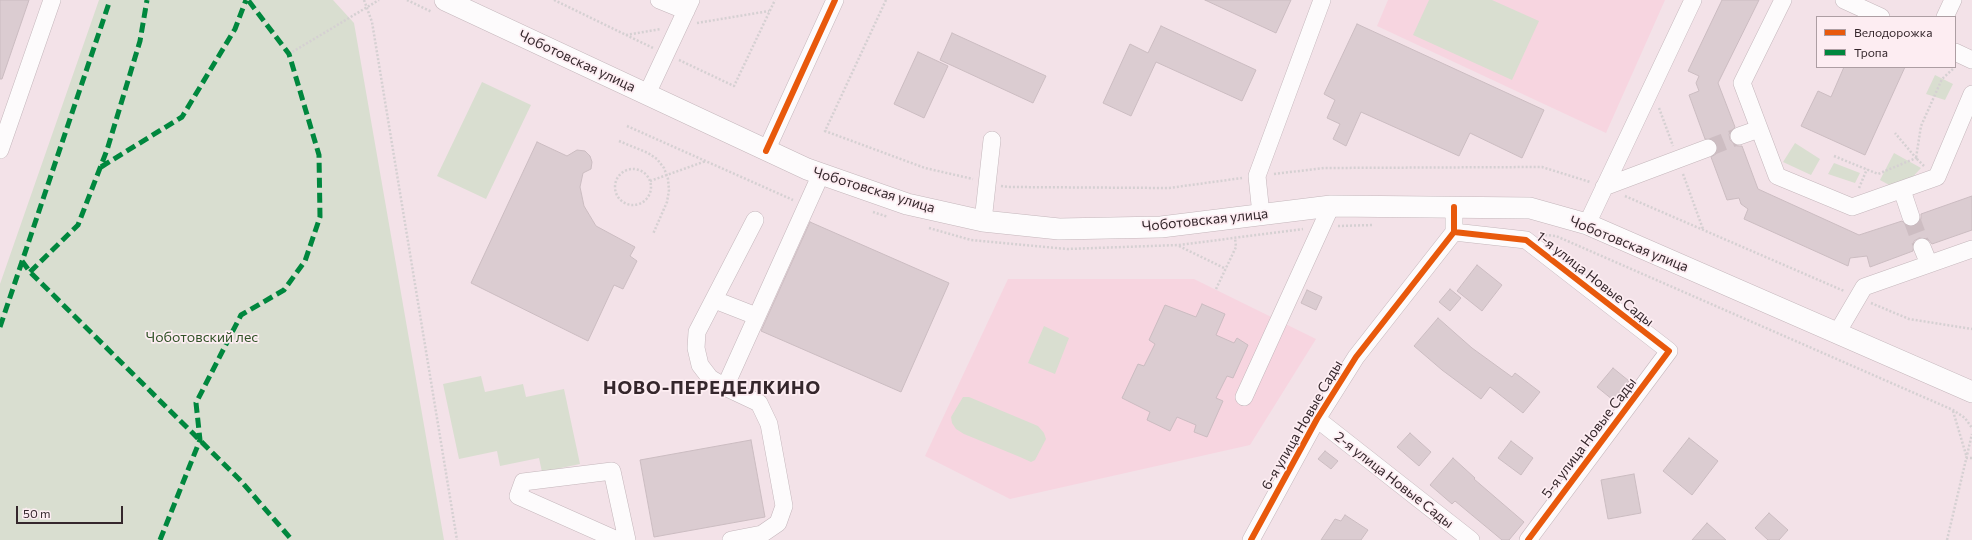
<!DOCTYPE html>
<html>
<head>
<meta charset="utf-8">
<style>
	body { margin:0 }
	#map { position:relative; width:1972px; height:540px; overflow:hidden; background:#f3e2e8; font-family:Commissioner,sans-serif }
	canvas { display:block }
	.legend { position:absolute; left:1816px; top:16px; width:140px; height:52px; box-sizing:border-box; background:#fdedf2; border:1px solid #ad9ea3; margin:0; padding:5px 7px; list-style:none; font-size:12px; color:#35272c }
	.legend li { display:flex; align-items:center; gap:8px; height:20px }
	.legend b { width:20px; border:1px solid #ad9ea3 }
	.scale { position:absolute; left:16px; top:506px; width:107px; height:18px; box-sizing:border-box; border:2px solid #35272c; border-top:0; padding-left:5px; font-size:12px; line-height:14px; white-space:nowrap; color:#35272c; -webkit-text-stroke:3px #fdedf2; paint-order:stroke }
</style>
</head>
<body>
<div id="map">
<canvas width="1972" height="540"></canvas>
<ul class="legend">
<li><b style="height:5px;background:#e8590c"></b>Велодорожка</li>
<li><b style="height:5px;background:#00873e"></b>Тропа</li>
</ul>
<div class="scale">50 m</div>
</div>
<script>
const c = document.querySelector('canvas').getContext('2d');
c.lineJoin = 'round';
function paint(path, color) { c.fillStyle = color; c.fill(path, 'evenodd'); }
const toPath = rows => new Path2D(rows.map(r => 'M' + r).join(''));
function trace(path, color, width, dash) { c.strokeStyle = color; c.lineWidth = width; c.lineCap = dash ? 'butt' : 'round'; c.setLineDash(dash || []); c.stroke(path); }
function label(font, color, halo, rows, align = 'center') {
  c.font = font + ' Commissioner,sans-serif'; c.lineWidth = 3.5; c.setLineDash([]); c.textBaseline = 'middle'; c.strokeStyle = halo; c.fillStyle = color; for (const [text, x, y, turn = 0] of rows) {
    c.save(); c.translate(x, y); c.rotate((+turn || 0) * Math.PI / 180); c.textAlign = isNaN(turn) ? turn : align; if (halo) c.strokeText(text, 0, 0); c.fillText(text, 0, 0); c.restore();
  }
}
paint(toPath([
	[1388,0,1665,0,1606,133,1377,26],
	[1008,279,1194,279,1316,339,1250,445,1010,499,925,456]
]), '#f7d5e0');
paint(toPath([
	[99,0,333,0,354,23,444,540,0,540,0,284],
	[1429,0,1492,0,1539,21,1512,80,1413,35],
	[1935,75,1953,84,1945,100,1926,94],
	[482,82,531,105,486,199,437,176],
	[1795,143,1820,159,1811,175,1783,162],
	[1894,153,1921,168,1908,182,1891,186,1880,180],
	[1834,163,1860,173,1855,183,1828,174],
	[1044,326,1069,338,1055,374,1028,363],
	[481,376,485,392,523,384,526,397,564,389,580,464,542,472,539,458,500,466,497,451,459,459,443,384],
	[963,397,969,397,1038,426,1044,433,1046,439,1035,460,1031,462,1020,457,964,434,956,429,952,423,951,417]
]), '#d9ded0');
const building = toPath([
	[0,0,29,0,2,79,0,79,0,0],
	[1205,0,1291,0,1276,33,1205,0],
	[1722,0,1759,0,1718,83,1735,127,1729,134,1730,140,1737,146,1742,146,1758,189,1859,235,1902,221,1909,227,1915,226,1921,219,1921,214,1972,196,1972,230,1932,244,1928,239,1919,238,1914,241,1913,251,1870,267,1867,256,1850,258,1848,266,1744,219,1748,209,1741,204,1739,198,1727,200,1711,157,1716,154,1717,145,1714,140,1705,139,1689,95,1699,91,1696,83,1699,76,1688,71,1722,0],
	[1357,24,1544,110,1522,158,1470,133,1459,156,1361,112,1346,146,1333,139,1340,124,1327,118,1335,100,1324,94,1357,24],
	[1161,26,1256,70,1242,101,1156,62,1131,116,1103,103,1130,44,1148,53,1161,26],
	[952,33,1046,76,1033,103,940,60,952,33],
	[918,52,948,66,924,118,894,104,918,52],
	[1844,67,1905,67,1865,155,1801,126,1818,91,1831,97,1844,67],
	[537,142,567,156,577,150,585,151,590,156,592,162,591,169,583,173,580,187,584,206,596,226,635,247,630,256,637,261,623,289,614,285,588,341,471,283,537,142],
	[810,222,949,283,901,392,761,331,810,222],
	[1477,265,1502,285,1482,311,1457,291,1477,265],
	[1450,289,1461,298,1450,311,1439,302,1450,289],
	[1307,290,1322,297,1316,310,1301,303,1307,290],
	[1202,304,1225,314,1216,335,1234,343,1237,338,1248,345,1233,378,1227,376,1216,398,1223,401,1207,437,1194,432,1196,425,1177,417,1170,431,1147,420,1150,412,1122,398,1138,364,1144,366,1155,344,1149,340,1165,305,1196,317,1202,304],
	[1438,318,1472,348,1512,377,1515,373,1540,392,1523,413,1490,387,1481,399,1442,370,1414,346,1438,318],
	[1613,368,1629,381,1613,400,1597,387,1613,368],
	[1410,433,1431,452,1419,466,1397,447,1410,433],
	[1689,438,1718,461,1692,495,1663,471,1689,438],
	[751,440,765,517,654,537,640,460,751,440],
	[1511,441,1533,458,1521,475,1498,458,1511,441],
	[1325,451,1338,461,1331,469,1318,459,1325,451],
	[1453,458,1475,478,1474,479,1524,522,1509,540,1502,540,1455,501,1452,504,1430,485,1453,458],
	[1634,474,1641,513,1608,519,1601,480,1634,474],
	[1769,513,1788,530,1779,540,1768,540,1755,528,1769,513],
	[1345,515,1368,530,1361,540,1321,540,1335,519,1341,521,1345,515],
	[1707,523,1726,540,1692,540,1707,523]
]);
paint(building, '#dbccd1');
trace(building, '#cbbcc1', 1);
trace(toPath([
	[1708,148,1739,136],
	[1911,217,1922,247]
]), '#cdbdc2', 17, [17, 8]);
const minor = toPath([
	[659,0,686,11],
	[1783,0,1742,83,1777,176,1852,207,1937,177,1972,94],
	[1844,0,1881,17],
	[1945,17,1953,0],
	[1955,52,1972,60],
	[647,94,691,0],
	[1739,136,1759,129],
	[0,150,52,0],
	[766,151,835,0],
	[1604,187,1708,148],
	[1902,190,1911,217],
	[1261,214,1257,176,1322,0],
	[983,221,992,140],
	[1587,224,1693,0],
	[1454,232,1526,240,1669,351,1528,540],
	[1922,247,1929,264],
	[715,300,756,316],
	[1837,333,1864,287,1972,249],
	[725,387,710,378,700,365,696,348,697,332,755,220],
	[1244,397,1331,206],
	[1317,419,1471,540],
	[617,540,518,496,523,482,612,471,627,540],
	[731,540,762,534,778,523,784,506,769,424,759,403,725,387,821,174],
	[1251,540,1317,419,1356,357,1454,232,1454,207]
]);
const major = toPath([
	[445,0,807,169,907,204,983,221,1059,229,1161,227,1331,206,1530,208,1587,224,1972,392]
]);
trace(minor, '#c4b6bb', 18);
trace(major, '#c4b6bb', 22);
trace(toPath([
	[364,0,372,22,457,540],
	[407,0,432,12],
	[554,0,653,48],
	[886,0,825,131,925,168,973,179],
	[697,23,769,11],
	[626,35,661,29],
	[289,54,379,0],
	[679,60,734,86,775,0],
	[1659,108,1673,146],
	[627,126,793,200],
	[619,141,648,153,657,159,664,168,668,179,669,190,667,202,653,234],
	[1834,156,1878,174,1916,158,1895,133],
	[1924,166,1916,158,1921,126,1942,79,1954,68],
	'615 187a18 18 0 1 1 36 0a18 18 0 1 1-36 0Z',
	[1274,174,1324,168,1542,167,1590,182],
	[1683,174,1703,229],
	[650,181,706,161],
	[1001,186,1008,187,1169,188,1242,178],
	[1859,188,1867,169],
	[1625,196,1844,291],
	[873,212,888,217],
	[1338,226,1373,225],
	[929,228,971,240,1067,249,1179,245,1303,229],
	[1545,235,1556,236,1953,410,1965,418,1972,428],
	[1179,246,1226,269],
	[1216,289,1236,247,1235,238],
	[1871,303,1909,319,1972,329],
	[1953,411,1967,458,1972,458],
	[1947,540,1972,434]
]), '#d5d0d2', 2.5, [2, 2]);
trace(minor, '#fdfbfc', 17);
trace(major, '#fdfbfc', 21);
trace(toPath([
	[101,167,182,117,235,29,246,0],
	[22,261,30,272,240,480,292,540],
	[30,272,78,225,107,150,140,41,147,0],
	[0,327,110,0],
	[160,540,200,440,196,403,241,315,284,290,305,261,320,217,319,155,289,54,248,0]
]), '#00873e', 5, [10, 5]);
trace(toPath([
	[766,151,835,0],
	[1454,232,1526,240,1669,351,1528,540],
	[1251,540,1317,419,1356,357,1454,232,1454,207]
]), '#e8590c', 6);
label('14px', '#35272c', '#fdedf2', [
	["Чоботовская улица",577,61,25],
	["Чоботовская улица",874,190,17],
	["Чоботовская улица",1205,220,-6],
	["Чоботовская улица",1629,244,22],
	["1-я улица Новые Сады",1595,279,38],
	["6-я улица Новые Сады",1302,425,-60],
	["5-я улица Новые Сады",1589,438,-53],
	["2-я улица Новые Сады",1394,480,38]
]);
label('14px', '#315327', '#fdedf2', [
	["Чоботовский лес",202,337]
]);
c.letterSpacing = '1px';
label('bold 18px', '#35272c', '#fdedf2', [
	["НОВО-ПЕРЕДЕЛКИНО",712,388]
]);
c.letterSpacing = '0px';
</script>
</body>
</html>
